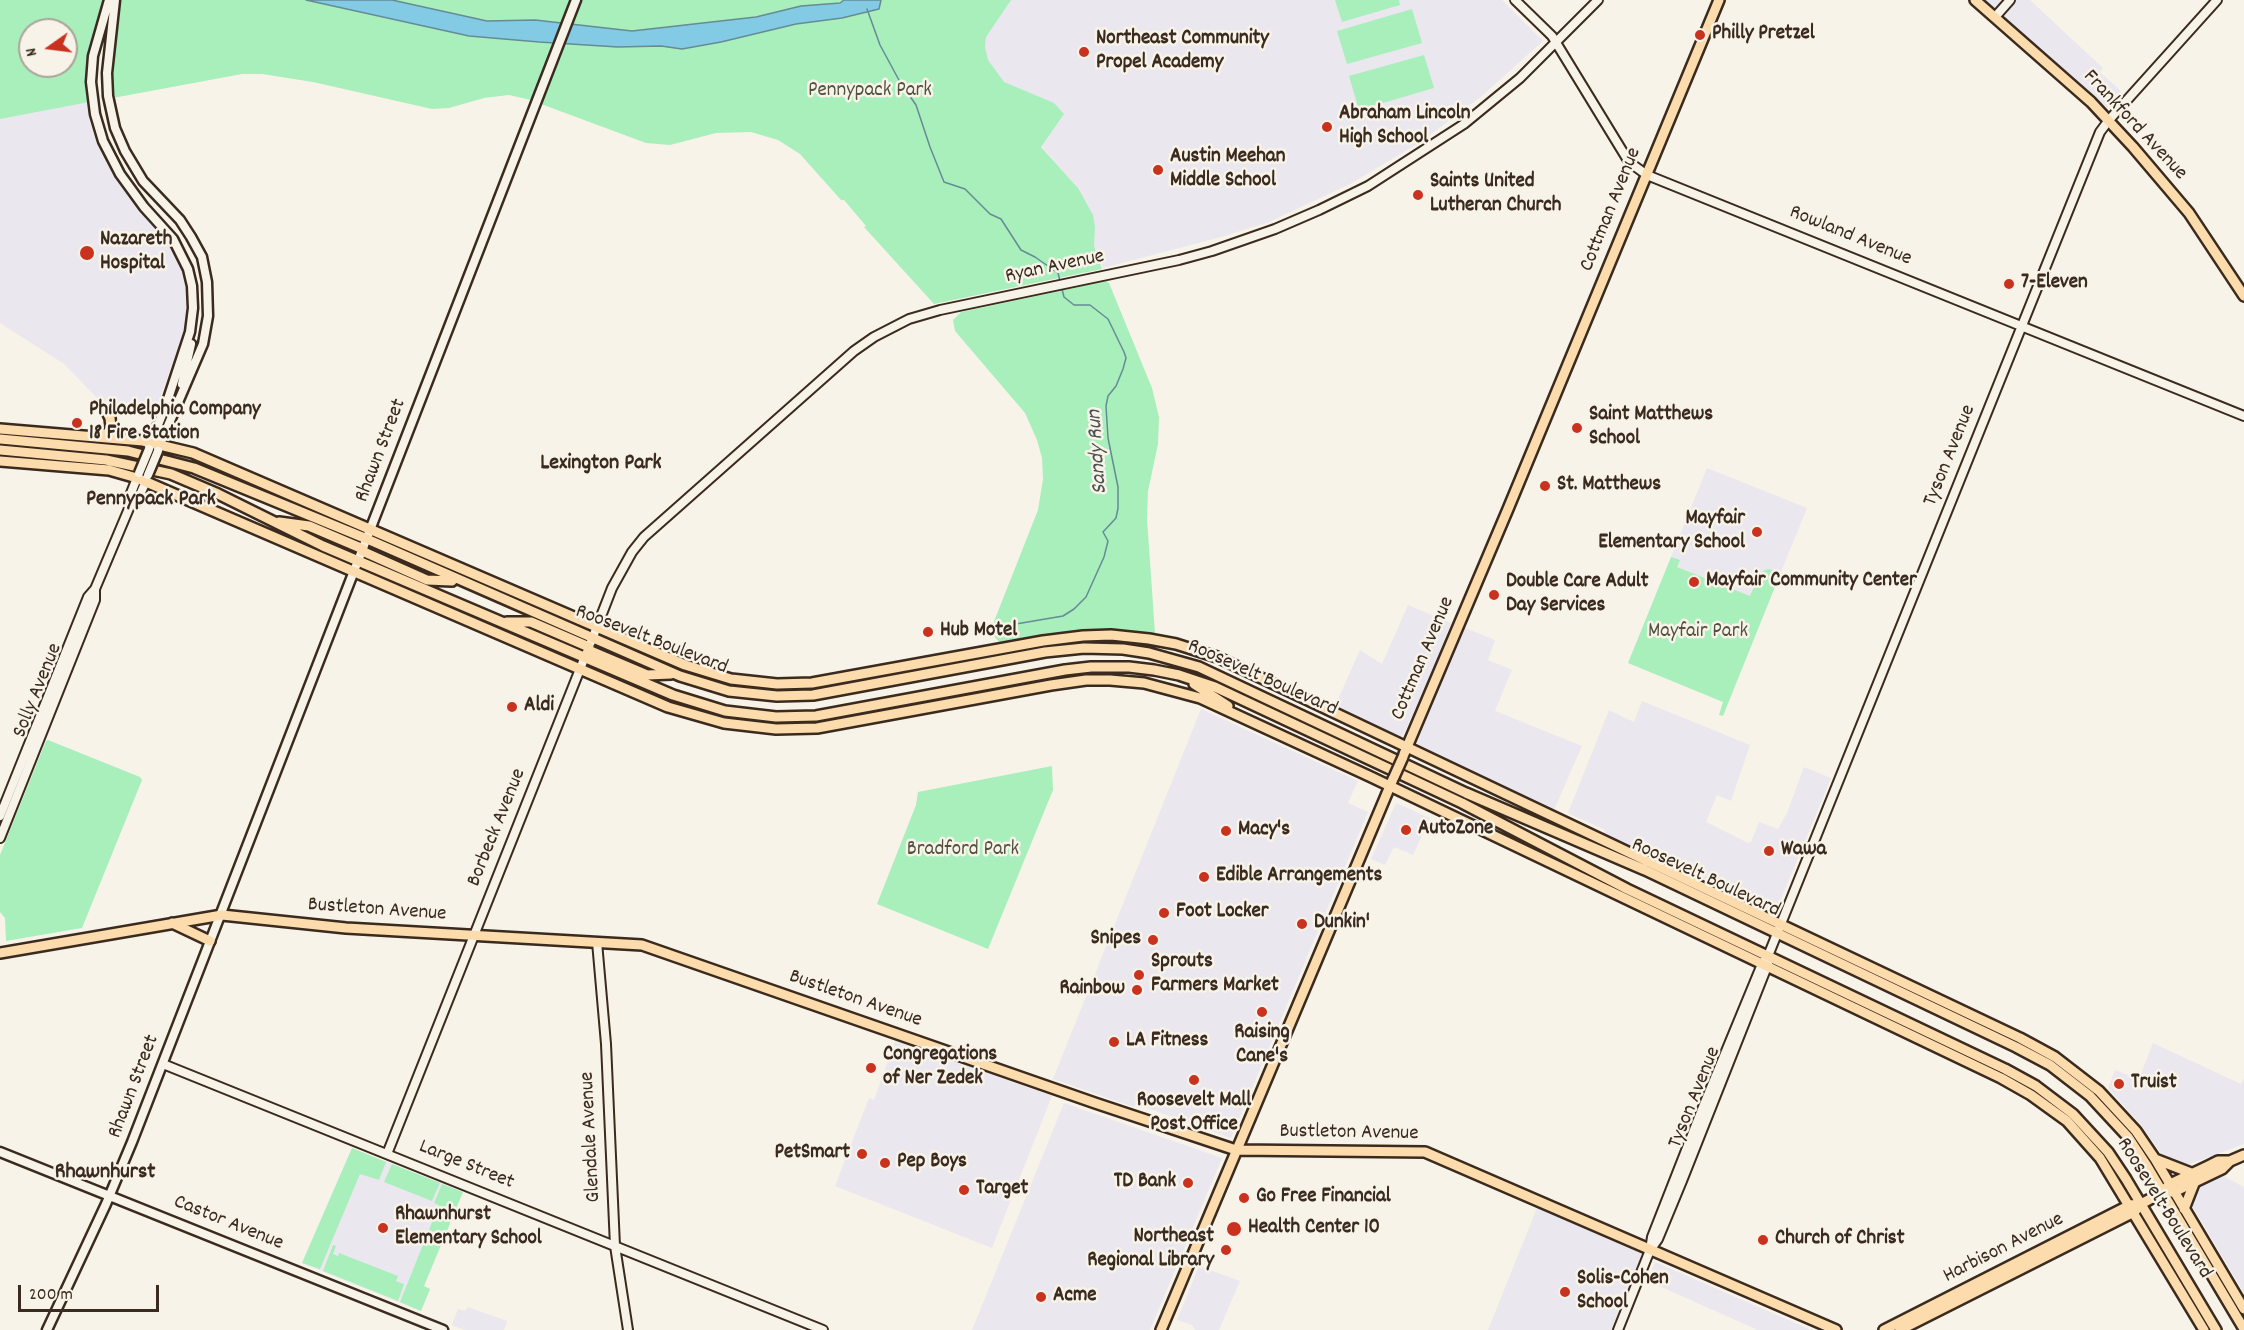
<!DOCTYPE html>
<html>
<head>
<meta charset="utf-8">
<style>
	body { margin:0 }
	#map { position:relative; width:2244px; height:1330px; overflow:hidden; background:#f7f3e8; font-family:Dekko,sans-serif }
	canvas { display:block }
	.north { position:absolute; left:18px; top:18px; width:60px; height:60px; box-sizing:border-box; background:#f7f3e8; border:2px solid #aca397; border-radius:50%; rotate:256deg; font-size:16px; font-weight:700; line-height:24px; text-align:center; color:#3b2a1e }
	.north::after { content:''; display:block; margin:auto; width:21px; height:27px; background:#c8321e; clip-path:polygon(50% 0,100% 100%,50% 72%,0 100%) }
	.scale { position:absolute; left:18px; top:1285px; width:141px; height:27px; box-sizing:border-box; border:3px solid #3b2a1e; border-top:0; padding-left:8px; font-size:18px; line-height:21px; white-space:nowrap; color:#3b2a1e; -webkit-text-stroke:4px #f7f3e8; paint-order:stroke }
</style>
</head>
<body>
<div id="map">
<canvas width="2244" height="1330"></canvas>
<div class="north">N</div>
<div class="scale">200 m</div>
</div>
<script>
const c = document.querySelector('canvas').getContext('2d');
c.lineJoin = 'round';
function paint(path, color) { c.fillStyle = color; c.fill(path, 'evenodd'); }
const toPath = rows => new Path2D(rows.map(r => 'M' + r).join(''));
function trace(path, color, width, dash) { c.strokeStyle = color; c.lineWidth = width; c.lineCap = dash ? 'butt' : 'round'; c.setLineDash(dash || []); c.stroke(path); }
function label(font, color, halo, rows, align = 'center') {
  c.font = font + ' Dekko,sans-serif'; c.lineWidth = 5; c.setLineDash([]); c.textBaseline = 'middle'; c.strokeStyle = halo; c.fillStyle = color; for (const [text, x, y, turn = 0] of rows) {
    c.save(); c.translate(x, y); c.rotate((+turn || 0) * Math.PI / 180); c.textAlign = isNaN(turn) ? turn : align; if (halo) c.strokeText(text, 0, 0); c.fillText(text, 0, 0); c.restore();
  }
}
paint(toPath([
	[985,0,1502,0,1543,41,1483,95,1419,143,1350,184,1269,222,1221,237,1103,268,1094,246,1078,188,1036,140,964,48],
	[1985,0,2030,0,2103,68,2100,72,2121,91,2107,108],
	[87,84,89,105,95,133,110,168,137,207,170,243,180,263,187,288,187,321,155,413,125,413,112,410,105,406,64,364,0,323,0,96],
	[1707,468,1807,508,1781,572,1774,569,1751,597,1677,567,1671,557],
	[1408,605,1451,623,1426,685,1403,735,1399,737,1335,706,1360,650,1382,664],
	[1465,628,1495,640,1488,660,1512,670,1495,711,1582,746,1554,810,1416,745],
	[1642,701,1750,745,1731,801,1717,795,1706,822,1748,843,1751,842,1759,822,1778,829,1787,813,1804,767,1831,778,1774,916,1603,835,1605,830,1568,813,1609,710,1634,722],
	[1201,709,1358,781,1348,803,1368,812,1231,1138,1136,1104,1134,1107,1053,1079],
	[1396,803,1430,818,1413,855,1394,847,1385,865,1371,859],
	[895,1041,1052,1096,992,1248,835,1186,869,1098,874,1100],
	[2153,1043,2241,1084,2244,1078,2244,1144,2187,1165,2163,1156,2141,1125,2108,1088,2115,1070,2139,1079],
	[1064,1103,1222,1158,1150,1330,972,1330],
	[352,1148,463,1192,424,1286,430,1289,421,1311,302,1263],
	[2221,1175,2244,1187,2244,1293,2192,1206,2201,1184],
	[1537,1208,1642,1254,1611,1330,1488,1330],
	[1655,1262,1809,1329,1812,1330,1757,1330,1751,1327,1648,1281],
	[1199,1266,1240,1281,1219,1330,1195,1330,1192,1325,1177,1320],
	[468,1307,507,1321,504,1330,465,1330,452,1325,458,1309,465,1311]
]), '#ebe7ee');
paint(toPath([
	[0,0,1011,0,986,37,985,47,988,60,1004,82,1054,103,1064,114,1041,147,1078,188,1093,215,1095,227,1094,246,1102,269,934,304,864,227,866,226,844,200,841,200,800,154,778,140,751,132,716,133,670,145,646,143,541,104,557,57,549,55,531,100,509,95,484,98,449,108,432,109,313,82,262,74,242,74,113,98,112,72,117,31,116,12,104,6,91,45,89,62,89,102,0,119],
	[30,30,66,30,66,66,30,66],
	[1335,0,1399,0,1400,5,1342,22],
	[1412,9,1422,43,1347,64,1337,31],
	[1424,55,1434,88,1359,110,1349,76],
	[1106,281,1109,283,1152,388,1159,417,1158,444,1148,491,1147,519,1155,633,1150,635,1102,631,1071,633,1001,644,992,634,991,629,1038,510,1043,479,1042,458,1037,440,1025,413,955,331,953,320,961,312],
	[1671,557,1680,560,1677,567,1750,596,1761,572,1768,569,1781,572,1723,716,1719,715,1723,702,1628,663],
	[48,740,140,777,142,780,82,928,6,941,5,918,0,912,0,855,46,741],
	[1052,766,1053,790,988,949,877,904,916,805,918,792],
	[352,1148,386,1162,379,1180,360,1174,320,1269,302,1263],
	[392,1164,440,1183,432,1201,384,1182],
	[442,1184,463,1192,424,1286,430,1289,421,1311,400,1302,439,1205,434,1203],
	[333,1245,336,1246,333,1254,338,1256,339,1253,398,1276,396,1281,404,1284,398,1301,323,1271]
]), '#a8efbc');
const water = toPath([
	[306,0,392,0,487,21,535,20,632,31,756,17,801,6,840,3,844,0,881,0,879,9,842,18,796,24,721,42,682,49,661,46,618,47,539,42,469,36,306,0]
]);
paint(water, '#83cbe4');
trace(water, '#668b95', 1.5);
trace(toPath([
	[867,9,880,45,900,82,916,105,930,147,944,182,965,189,990,214,1001,219,1021,250,1035,257,1058,273,1060,281],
	[1010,625,1063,616,1074,609,1086,597,1104,557,1108,541,1103,532,1116,518,1118,508,1118,487,1108,438,1106,406,1108,396,1116,386,1123,369,1126,358,1124,352,1108,319,1090,305,1074,305,1064,297,1062,289]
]), '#668b95', 1.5);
const tertiary = toPath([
	[1515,0,1552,36,1629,162,1647,175,2244,416],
	[1995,17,2010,0],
	[130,506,137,502,146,481],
	[591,642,612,588,632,552,644,537,854,351,874,337,909,319,940,310,1179,260,1212,251,1275,229,1319,210,1368,186,1464,124,1520,78,1598,0],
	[0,816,88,597,95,589,130,506,129,498,137,478],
	[0,838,95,600,95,589],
	[597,942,606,1044,615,1246,628,1330],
	[163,1064,823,1330],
	[387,1154,586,654],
	[1651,1249,1658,1239,1682,1181,1768,964],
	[1618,1330,1650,1250,1652,1237,1703,1107,1762,964,1768,956,2100,132,2109,120,2217,0]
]);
const secondary = toPath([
	[109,0,93,56,91,82,95,114,103,141,120,174,144,207,173,239,188,269,192,286,193,308,190,332,166,405,149,447],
	[115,0,107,73,108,96,115,128,125,151,143,181,180,220,191,237,202,257,207,282,208,316,203,344,158,449],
	[182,384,191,344],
	[0,1152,443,1330],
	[47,1330,106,1204,132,1142,576,0]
]);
const primary = toPath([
	[1975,0,2091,102,2133,147,2189,213,2244,296],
	[1404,754,1508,509,1719,0],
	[172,923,210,941],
	[0,953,222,915,346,928,642,945,1095,1103,1236,1150,1425,1152,1836,1330],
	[2166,1188,2170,1184,2208,1166,2218,1161,2230,1161],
	[1161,1330,1393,779],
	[1884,1330,2130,1205,2141,1204,2163,1192,2174,1192,2222,1169,2230,1161,2244,1155],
	[1900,1330,2134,1212,2138,1208]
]);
const trunk = toPath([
	[0,429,143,441,193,453,685,665,731,679,777,684,812,683,1043,641,1083,636,1111,635,1149,639,1176,644,1217,657,2020,1038,2055,1057,2099,1091,2136,1131,2155,1159,2244,1309],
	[98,437,108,433,111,427,110,418,107,412],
	[0,439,128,451,194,468,367,539,680,676,729,691,777,696,813,695,1045,652,1084,648,1123,649,1149,653,1199,667,1466,793,1645,870,2016,1047,2050,1065,2090,1096,2128,1137,2147,1166,2244,1329],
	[0,450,106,460,171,474,218,494,323,546,673,695,725,711,776,717,816,716,1065,670,1091,667,1129,667,1154,670,1179,675,1215,687,1462,803,1627,889,2005,1069,2036,1086,2073,1114,2108,1152,2126,1179,2216,1330],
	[0,461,109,470,137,478,668,707,724,723,776,729,817,728,1051,685,1086,680,1110,680,1144,683,1200,698,1369,776,2001,1078,2031,1095,2067,1121,2100,1158,2204,1330],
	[279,522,309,526,363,549],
	[362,551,427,580,452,581],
	[507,622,531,622,589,647],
	[588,650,647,675,671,674],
	[1194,684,1228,706],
	[2155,1159,2191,1173],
	[2184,1209,2195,1181]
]);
trace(tertiary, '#3b2a1e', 12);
trace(secondary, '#3b2a1e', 13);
trace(primary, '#3b2a1e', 14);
trace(trunk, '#3b2a1e', 14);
trace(tertiary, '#f7f3e8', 8);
trace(secondary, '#f7f3e8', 8);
trace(primary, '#fcdcac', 9);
trace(trunk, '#fcdcac', 9);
const secondaryBridge = toPath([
	[139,473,149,449],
	[148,475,158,451]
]);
const primaryBridge = toPath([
	[1394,777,1403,757]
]);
trace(secondaryBridge, '#3b2a1e', 13, []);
trace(primaryBridge, '#3b2a1e', 14, []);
trace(secondaryBridge, '#f7f3e8', 8);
trace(primaryBridge, '#fcdcac', 9);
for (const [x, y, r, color] of [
	[1700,35,6,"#c8321e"],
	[1084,52,6,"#c8321e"],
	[1327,127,6,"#c8321e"],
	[1158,170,6,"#c8321e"],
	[1418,195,6,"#c8321e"],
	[87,253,8,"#c8321e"],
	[2009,284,6,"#c8321e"],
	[77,423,6,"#c8321e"],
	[1577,428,6,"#c8321e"],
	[1545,486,6,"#c8321e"],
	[1757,532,6,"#c8321e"],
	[1694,582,6,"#c8321e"],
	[1494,595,6,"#c8321e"],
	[928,632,6,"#c8321e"],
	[512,707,6,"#c8321e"],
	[1406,830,6,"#c8321e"],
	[1226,831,6,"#c8321e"],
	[1769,851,6,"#c8321e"],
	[1204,877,6,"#c8321e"],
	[1164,913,6,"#c8321e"],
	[1302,924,6,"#c8321e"],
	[1153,940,6,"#c8321e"],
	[1139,975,6,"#c8321e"],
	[1137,990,6,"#c8321e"],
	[1262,1012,6,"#c8321e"],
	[1114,1042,6,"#c8321e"],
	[871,1068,6,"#c8321e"],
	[1194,1080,6,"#c8321e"],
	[2119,1084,6,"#c8321e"],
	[862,1154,6,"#c8321e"],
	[885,1163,6,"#c8321e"],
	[1188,1183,6,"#c8321e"],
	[964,1190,6,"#c8321e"],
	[1244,1198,6,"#c8321e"],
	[383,1228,6,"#c8321e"],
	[1234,1229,8,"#c8321e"],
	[1763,1240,6,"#c8321e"],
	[1226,1250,6,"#c8321e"],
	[1565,1292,6,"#c8321e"],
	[1041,1297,6,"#c8321e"]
]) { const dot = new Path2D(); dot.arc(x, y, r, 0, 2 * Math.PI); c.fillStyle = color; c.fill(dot); trace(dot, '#f7f3e8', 2); }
label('bold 21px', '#3b2a1e', '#f7f3e8', [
	["Philly Pretzel",1712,35],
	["Northeast Community",1096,40],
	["Propel Academy",1096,64],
	["Abraham Lincoln",1339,115],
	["High School",1339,139],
	["Austin Meehan",1170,158],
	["Middle School",1170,182],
	["Saints United",1430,183],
	["Lutheran Church",1430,207],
	["Nazareth",100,241],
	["Hospital",100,265],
	["7-Eleven",2021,284],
	["Philadelphia Company",89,411],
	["18 Fire Station",89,435],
	["Saint Matthews",1589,416],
	["School",1589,440],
	["St. Matthews",1557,486],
	["Mayfair",1745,520,"right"],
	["Elementary School",1745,544,"right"],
	["Mayfair Community Center",1706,582],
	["Double Care Adult",1506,583],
	["Day Services",1506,607],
	["Hub Motel",940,632],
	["Aldi",524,707],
	["AutoZone",1418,830],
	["Macy's",1238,831],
	["Wawa",1781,851],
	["Edible Arrangements",1216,877],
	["Foot Locker",1176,913],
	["Dunkin'",1314,924],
	["Snipes",1141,940,"right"],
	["Sprouts",1151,963],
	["Farmers Market",1151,987],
	["Rainbow",1125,990,"right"],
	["Raising",1262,1034,"center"],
	["Cane's",1262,1058,"center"],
	["LA Fitness",1126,1042],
	["Congregations",883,1056],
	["of Ner Zedek",883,1080],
	["Truist",2131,1084],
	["Roosevelt Mall",1194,1102,"center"],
	["Post Office",1194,1126,"center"],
	["PetSmart",850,1154,"right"],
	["Pep Boys",897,1163],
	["TD Bank",1176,1183,"right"],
	["Target",976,1190],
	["Go Free Financial",1256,1198],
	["Rhawnhurst",395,1216],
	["Elementary School",395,1240],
	["Health Center 10",1248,1229],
	["Northeast",1214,1238,"right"],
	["Regional Library",1214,1262,"right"],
	["Church of Christ",1775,1240],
	["Solis-Cohen",1577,1280],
	["School",1577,1304],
	["Acme",1053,1297]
], 'left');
label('21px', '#51513e', '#f7f3e8', [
	["Pennypack Park",870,92],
	["Mayfair Park",1698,633],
	["Bradford Park",963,851]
]);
label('21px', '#3b2a1e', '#f7f3e8', [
	["Frankford Avenue",2134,126,47],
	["Cottman Avenue",1612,210,-68],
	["Rowland Avenue",1850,237,22],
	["Ryan Avenue",1055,268,-12],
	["Rhawn Street",382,451,-69],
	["Tyson Avenue",1951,456,-68],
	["Roosevelt Boulevard",651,641,21],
	["Cottman Avenue",1424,659,-67],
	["Roosevelt Boulevard",1262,679,24],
	["Solly Avenue",39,691,-68],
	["Borbeck Avenue",498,828,-68],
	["Roosevelt Boulevard",1705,879,25],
	["Bustleton Avenue",377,911,4],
	["Bustleton Avenue",855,1000,19],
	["Rhawn Street",135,1087,-69],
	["Tyson Avenue",1696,1098,-68],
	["Bustleton Avenue",1349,1134,1],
	["Glendale Avenue",592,1137,-93],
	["Large Street",466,1166,22],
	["Roosevelt Boulevard",2163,1209,58],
	["Castor Avenue",228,1224,22],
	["Harbison Avenue",2004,1249,-27]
]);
label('italic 22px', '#4d5250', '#f7f3e8', [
	["Sandy Run",1099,452,-94]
]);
label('bold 22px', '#3b2a1e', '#f7f3e8', [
	["Lexington Park",601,465],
	["Pennypack Park",151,501],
	["Rhawnhurst",105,1174]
]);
</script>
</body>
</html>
